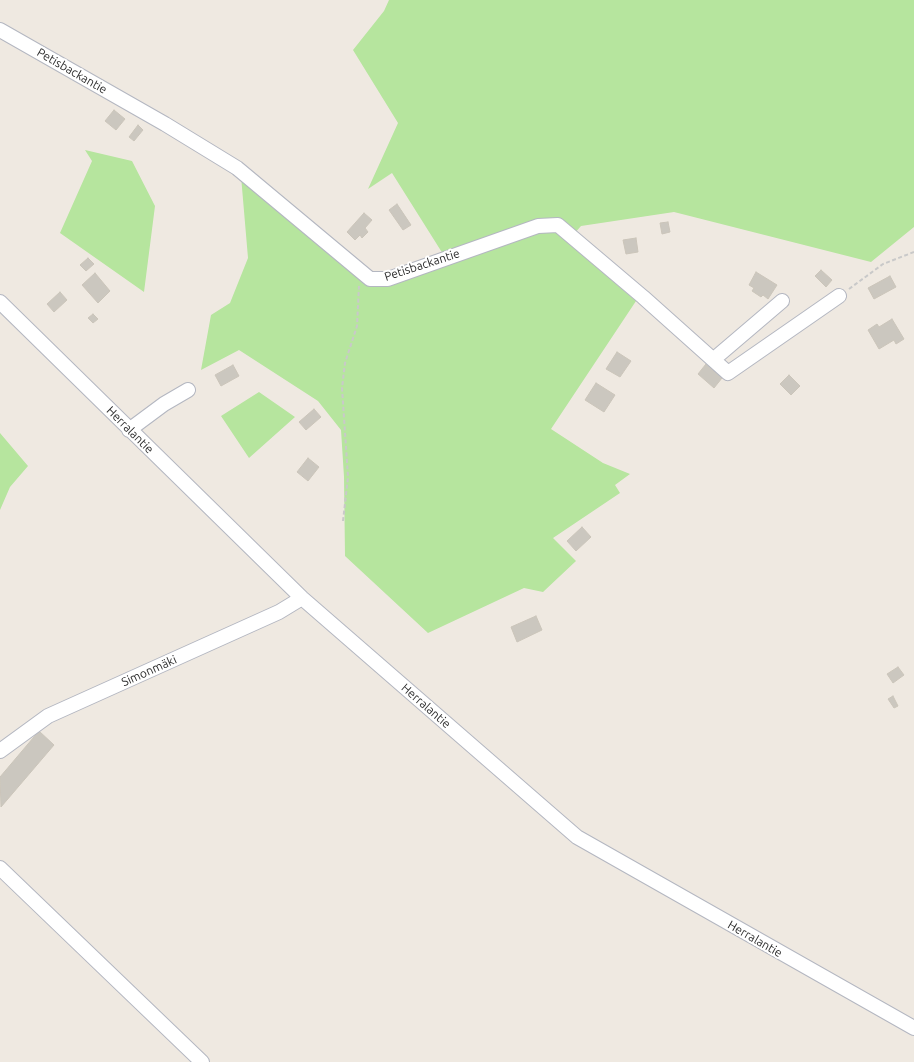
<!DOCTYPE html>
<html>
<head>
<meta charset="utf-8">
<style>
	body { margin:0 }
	canvas { display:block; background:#efe9e1 }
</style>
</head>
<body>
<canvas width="914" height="1062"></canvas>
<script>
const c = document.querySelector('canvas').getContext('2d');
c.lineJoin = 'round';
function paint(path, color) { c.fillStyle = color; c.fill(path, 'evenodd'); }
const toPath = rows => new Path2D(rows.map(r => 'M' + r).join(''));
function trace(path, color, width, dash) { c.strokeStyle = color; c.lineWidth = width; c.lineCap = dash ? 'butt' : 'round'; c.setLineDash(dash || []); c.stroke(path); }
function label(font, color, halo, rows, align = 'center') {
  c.font = font + ' Ubuntu,sans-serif'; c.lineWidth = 4; c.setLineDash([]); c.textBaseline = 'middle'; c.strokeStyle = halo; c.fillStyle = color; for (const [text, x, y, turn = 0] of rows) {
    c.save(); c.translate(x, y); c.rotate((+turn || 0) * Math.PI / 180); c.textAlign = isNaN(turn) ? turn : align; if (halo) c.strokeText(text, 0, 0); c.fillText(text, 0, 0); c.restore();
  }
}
paint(toPath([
	[389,0,914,0,914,227,871,262,674,212,581,226,567,242,636,301,551,429,603,463,630,474,615,485,620,493,553,538,576,561,543,592,524,588,428,633,345,556,344,477,341,430,318,401,239,350,201,370,211,315,230,303,248,258,241,176,369,283,448,262,392,173,368,189,398,123,353,50,384,11],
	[85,150,132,161,155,206,144,292,60,233,92,161],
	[259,392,295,417,249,458,221,416],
	[0,433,28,466,10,487,0,510]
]), '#b6e59e');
const building = toPath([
	[114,110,125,119,116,130,105,121,114,110],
	[138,125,143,130,134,141,129,137,138,125],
	[397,204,411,225,403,230,389,210,397,204],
	[364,213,372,220,365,228,368,232,362,238,360,235,355,240,347,232,364,213],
	[668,222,670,232,662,234,660,223,668,222],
	[636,238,638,252,626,254,623,240,636,238],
	[88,258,94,264,86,271,80,265,88,258],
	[821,270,832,280,826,287,815,276,821,270],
	[756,272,777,285,768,299,763,295,761,297,752,291,754,288,749,285,756,272],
	[95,273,110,291,98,303,82,285,95,273],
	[890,276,896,287,874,299,868,288,890,276],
	[60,292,67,300,54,312,47,304,60,292],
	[93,314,98,319,93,323,88,318,93,314],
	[892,319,904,339,896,344,894,340,879,349,868,330,877,324,879,327,892,319],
	[617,352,631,361,620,377,606,369,617,352],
	[706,364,722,378,714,388,698,374,706,364],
	[233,365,239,376,221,386,215,375,233,365],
	[789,375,800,386,791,395,780,384,789,375],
	[596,383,615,395,604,412,585,400,596,383],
	[314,409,321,417,306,430,299,422,314,409],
	[308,458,319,467,308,481,297,472,308,458],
	[582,527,591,537,576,551,567,541,582,527],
	[536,616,542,630,517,642,511,627,536,616],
	[898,667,904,675,893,683,887,674,898,667],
	[893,696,898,706,894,708,888,699,893,696],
	[39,731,54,745,1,807,0,777,39,731]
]);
paint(building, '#cbc7bf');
trace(building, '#cbc5ba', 1);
const minor = toPath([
	[0,30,165,124,237,168,370,279,388,279,538,226,558,225,643,297,728,373,839,296],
	[0,302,302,598,577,837,914,1028],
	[714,359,782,301],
	[129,430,164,404,188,390],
	[0,751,48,716,279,612,302,598],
	[0,868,202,1062]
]);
trace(minor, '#b4b7c1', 16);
trace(toPath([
	[849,289,883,264,914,252],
	[343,521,348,477,342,388,345,363,357,326,359,286]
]), '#c9c9c9', 2, [4, 2.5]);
trace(minor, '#fff', 14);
label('12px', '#2e2e2e', '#fff', [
	["Petisbackantie",72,71,30],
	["Petisbackantie",422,265,-18],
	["Herralantie",130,430,45],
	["Simonmäki",149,671,-24],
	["Herralantie",426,706,41],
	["Herralantie",755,939,30]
]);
</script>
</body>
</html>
